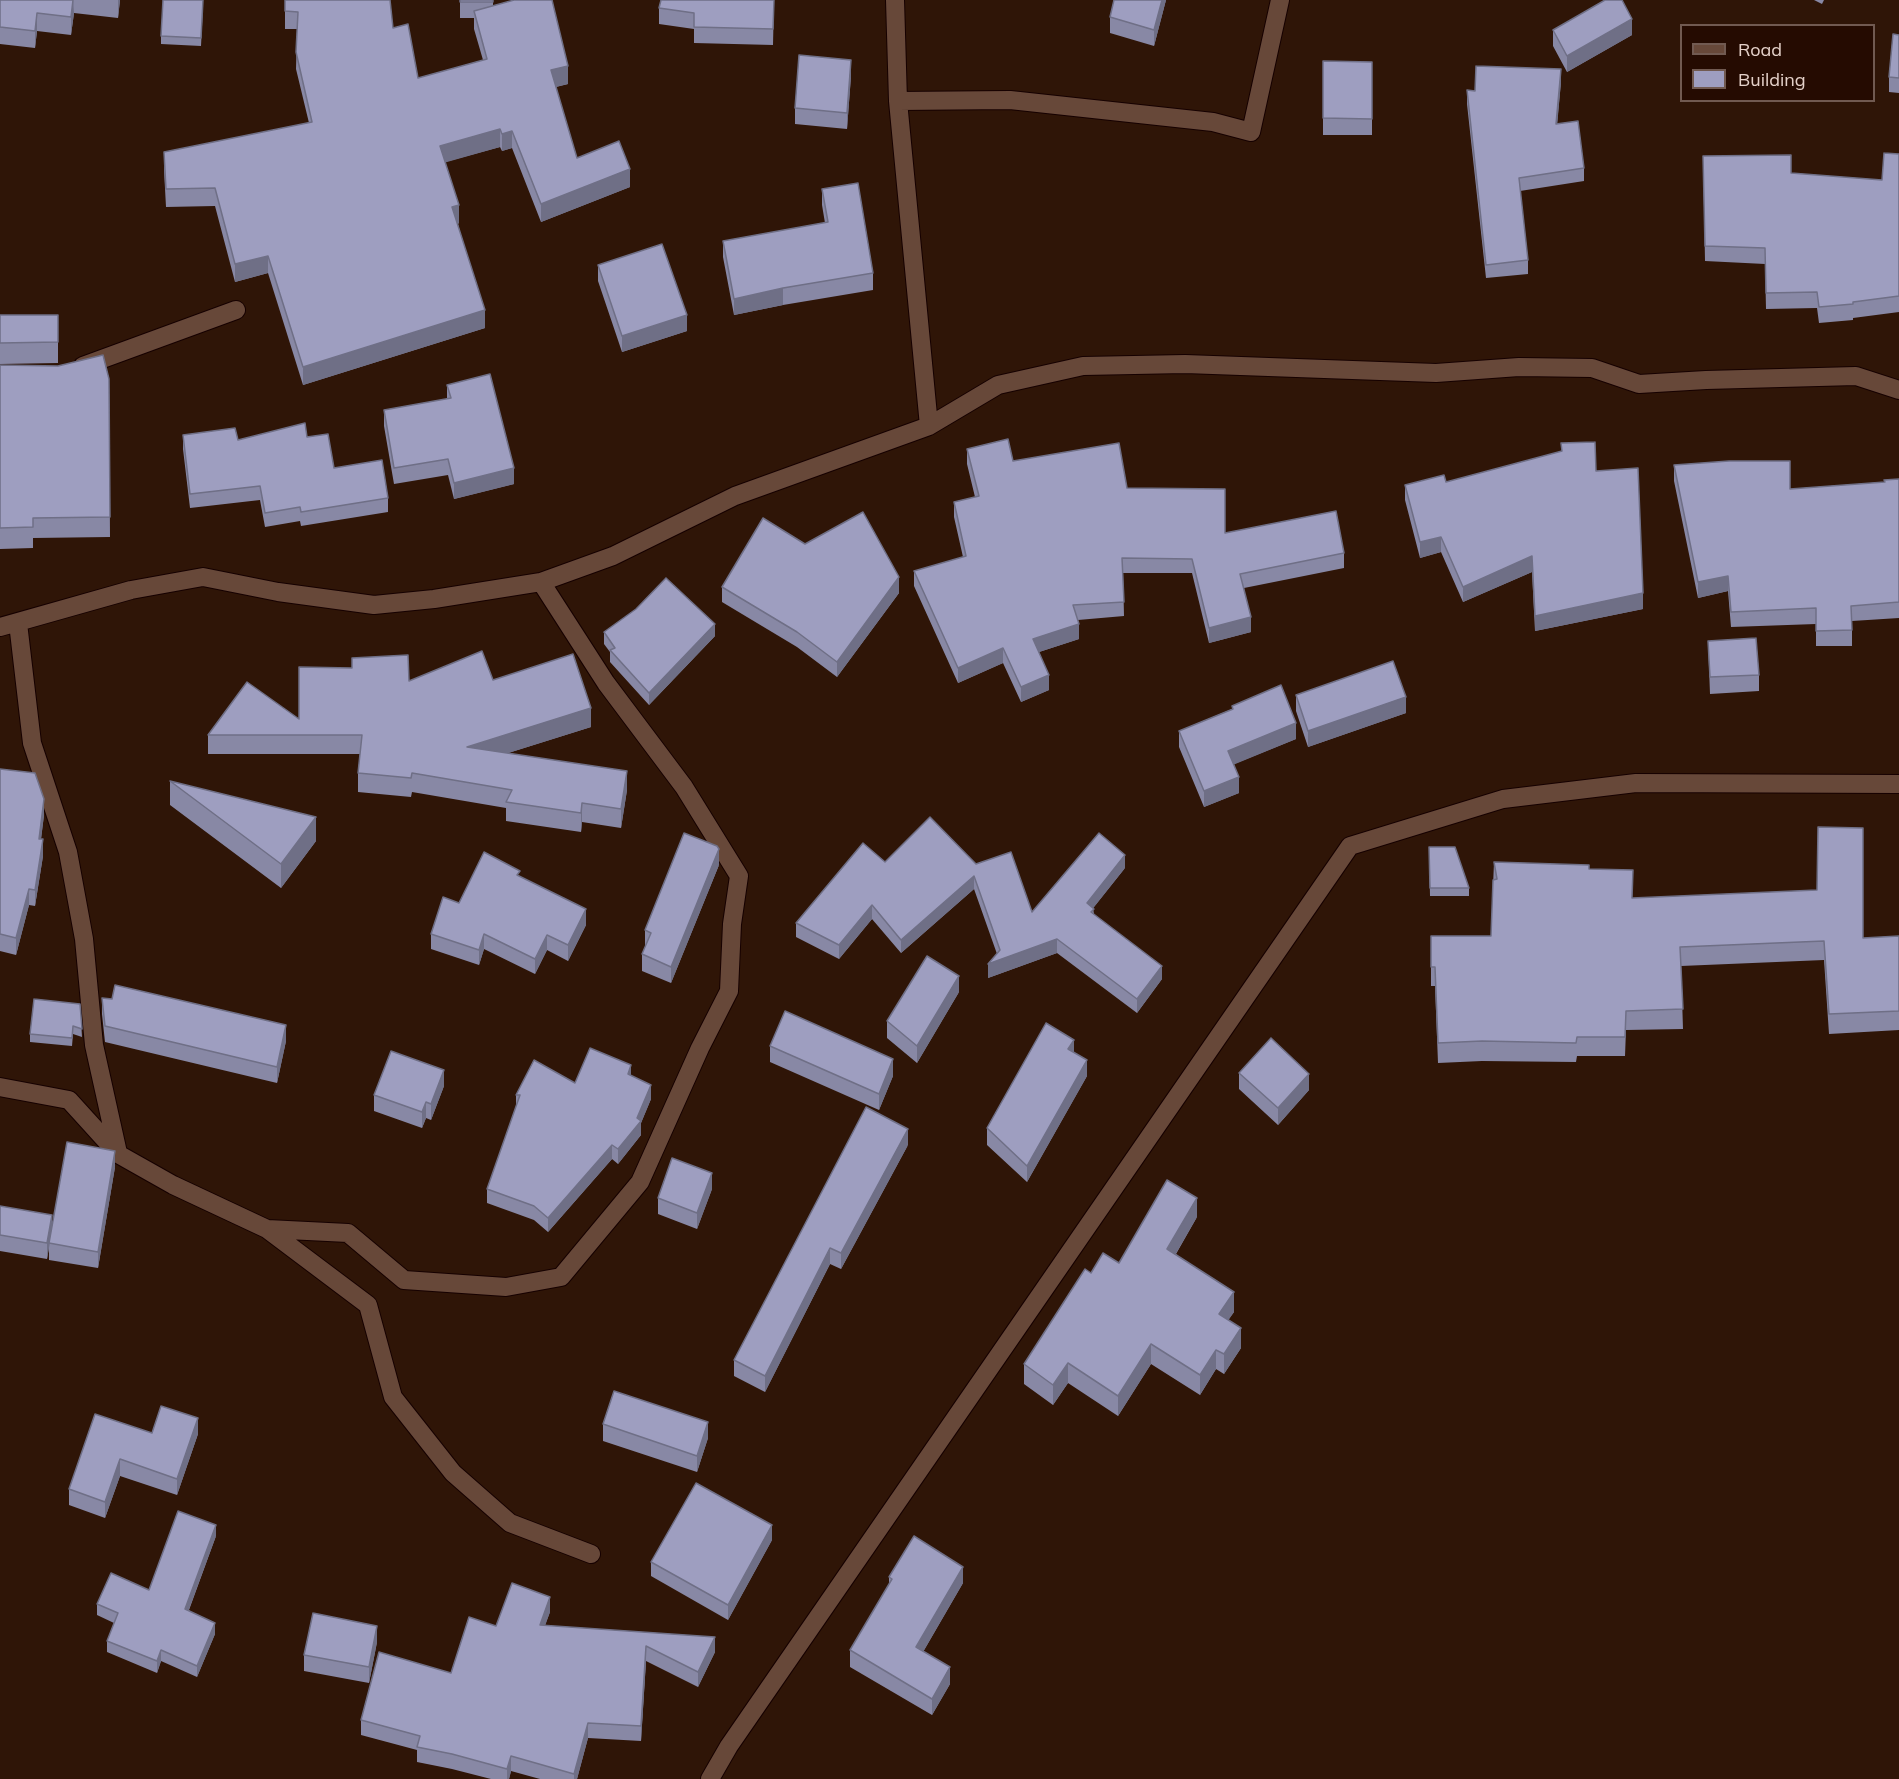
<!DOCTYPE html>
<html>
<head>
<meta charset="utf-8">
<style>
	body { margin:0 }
	#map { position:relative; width:1899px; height:1779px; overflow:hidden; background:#2f1507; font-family:Mulish,sans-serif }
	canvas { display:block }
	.legend { position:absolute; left:1680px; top:24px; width:195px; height:78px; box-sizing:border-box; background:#250b01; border:2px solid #715a51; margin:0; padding:8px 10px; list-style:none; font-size:18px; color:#e4d1c9 }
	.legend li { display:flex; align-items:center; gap:12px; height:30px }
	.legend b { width:30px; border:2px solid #715a51 }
</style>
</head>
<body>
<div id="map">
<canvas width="1899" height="1779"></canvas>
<ul class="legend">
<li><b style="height:8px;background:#674839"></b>Road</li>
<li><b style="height:16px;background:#9e9ec0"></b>Building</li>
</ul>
</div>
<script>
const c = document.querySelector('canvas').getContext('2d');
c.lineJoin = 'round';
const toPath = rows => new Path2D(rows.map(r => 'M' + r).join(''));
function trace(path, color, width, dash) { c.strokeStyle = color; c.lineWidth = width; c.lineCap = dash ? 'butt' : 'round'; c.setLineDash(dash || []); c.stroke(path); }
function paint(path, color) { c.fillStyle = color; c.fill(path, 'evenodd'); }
const minor = toPath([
	[895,0,898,101,929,426],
	[898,101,1010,100,1213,122,1251,132,1280,0],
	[83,366,236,310],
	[18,623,32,743,68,852,84,939,94,1045,118,1153],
	[0,627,131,590,203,577,278,592,374,605,434,599,541,582,613,556,735,496,929,426,998,385,1083,366,1185,364,1436,373,1519,367,1592,368,1639,384,1706,380,1856,376,1899,390],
	[0,1087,69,1100,118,1154,173,1185,267,1229,368,1305,393,1397,453,1473,510,1523,591,1554],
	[267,1229,348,1233,404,1280,506,1287,561,1277,640,1182,700,1048,729,991,732,924,739,876,684,787,606,683,541,582],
	[710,1779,729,1746,1350,846,1503,799,1636,783,1899,784]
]);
trace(minor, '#160100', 20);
trace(minor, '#674839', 18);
paint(toPath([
	[0,0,120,0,118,18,74,13,71,35,37,31,35,48,0,44],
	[285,0,393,28,418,78,483,60,474,29,474,18,460,18,460,0,493,0,493,6,568,84,556,87,577,158,630,187,541,222,512,148,502,151,500,147,445,162,459,223,458,224,485,328,303,385,268,273,235,282,215,206,166,207,164,170,164,152,309,123,296,69,297,29,285,29],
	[774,0,773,45,694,43,694,29,659,24,659,8],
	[1114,0,1166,0,1154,46,1110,33,1110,17],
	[1814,0,1824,0,1822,4],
	[203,7,201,46,161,44,161,36],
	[1553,30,1632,35,1567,72,1553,46],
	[1899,35,1899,93,1889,92,1889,77],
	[1323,61,1372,62,1372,135,1323,135],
	[851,76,847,129,795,124,795,108],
	[1561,82,1557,124,1584,168,1584,181,1520,191,1528,260,1528,274,1486,278,1467,104,1467,90,1475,91],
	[1899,154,1899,312,1853,318,1853,320,1819,323,1817,308,1766,309,1765,264,1705,261,1703,156,1791,173,1882,180],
	[822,189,873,273,873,290,783,305,734,315,723,257,723,241,825,223,822,205],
	[598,265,687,331,622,352,598,281],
	[0,315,58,315,58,363,0,364],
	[0,365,109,379,110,537,33,538,33,548,0,549],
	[447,385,514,484,454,499,448,475,394,484,384,426,384,410,447,399],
	[183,435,238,440,307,437,334,468,388,498,388,512,301,526,300,521,265,527,260,500,190,508,183,449],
	[967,449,1013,461,1127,488,1225,533,1344,553,1344,568,1244,588,1251,632,1209,643,1192,573,1123,573,1124,616,1078,620,1079,639,1039,652,1049,690,1021,702,1003,663,958,683,914,586,914,571,963,557,954,517,954,502,975,497,967,464],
	[1674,465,1790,489,1884,482,1899,479,1899,618,1852,621,1852,646,1816,646,1816,624,1731,627,1728,591,1698,598,1674,481],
	[1596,471,1643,609,1535,631,1532,572,1463,602,1441,552,1420,558,1405,500,1405,485],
	[805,544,899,593,837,677,797,647,722,602,722,587],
	[604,632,715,636,649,705,610,662,610,652,604,644],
	[1708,641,1759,675,1759,691,1710,694],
	[493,680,591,727,508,753,627,790,621,828,582,822,581,832,506,821,506,808,412,792,411,797,358,792,358,773,360,754,208,754,208,735,299,719,409,681],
	[1296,695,1406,713,1308,747,1296,711],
	[1232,706,1296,739,1234,764,1239,793,1204,807,1179,747,1179,731,1232,709],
	[0,769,44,815,41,839,43,856,35,906,29,905,16,955,0,951],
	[170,781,316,841,281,888,170,805],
	[1429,847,1469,888,1469,896,1430,896],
	[885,862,976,864,1032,912,1125,868,1093,908,1094,914,1162,979,1137,1013,1057,953,988,978,997,954,974,889,901,953,872,919,839,959,796,937,796,923],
	[1494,862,1589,869,1632,898,1863,938,1899,936,1899,1030,1829,1034,1824,960,1681,966,1683,1029,1626,1030,1625,1056,1577,1056,1576,1062,1482,1061,1438,1063,1435,986,1431,986,1431,936,1491,936],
	[719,865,671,983,642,971,642,954,645,947,645,930],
	[520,877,586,925,568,961,547,950,535,974,484,949,479,965,431,949,431,934,459,903],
	[959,992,917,1063,887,1038,887,1021],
	[102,998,286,1041,277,1083,105,1042,102,1014],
	[80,1004,82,1037,73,1034,72,1046,30,1042,30,1034],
	[770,1046,893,1076,879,1110,770,1062],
	[1074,1052,1087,1076,1027,1182,987,1145,987,1128],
	[1239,1073,1309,1090,1278,1125,1239,1089],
	[631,1076,651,1099,641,1123,641,1135,618,1164,612,1159,548,1232,534,1220,487,1203,487,1189,516,1108,516,1095],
	[444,1086,431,1120,426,1118,422,1128,374,1111,374,1095],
	[908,1145,841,1269,830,1264,765,1392,734,1376,734,1360],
	[115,1167,98,1268,49,1260,49,1247,47,1259,0,1251,0,1206,52,1227],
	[712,1189,697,1229,658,1214,658,1198],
	[1197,1217,1176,1254,1234,1312,1228,1320,1241,1348,1224,1374,1216,1369,1200,1395,1151,1364,1118,1416,1068,1383,1053,1405,1024,1384,1024,1364,1091,1273,1119,1263],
	[603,1424,708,1438,697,1472,603,1441],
	[152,1433,198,1434,177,1495,120,1476,105,1518,69,1505,69,1489],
	[216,1536,189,1610,215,1634,197,1677,161,1661,157,1673,107,1652,107,1641,114,1623,97,1615,97,1604,149,1590],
	[772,1540,728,1620,651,1576,651,1562],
	[889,1577,963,1583,923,1652,950,1684,932,1715,850,1667,850,1650,889,1584],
	[550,1612,545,1625,715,1652,698,1687,646,1661,641,1741,588,1738,577,1779,540,1779,511,1771,509,1779,491,1779,452,1769,417,1762,417,1750,361,1735,361,1720,451,1673,496,1626],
	[377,1642,369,1683,304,1671,304,1655]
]), '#8888a5');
paint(toPath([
	[73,0,74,13,71,35,71,17],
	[118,0,120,0,118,18],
	[1162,0,1166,0,1154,46,1154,30],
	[37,13,37,31,35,48,35,31],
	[1632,19,1632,35,1567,72,1567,56],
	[851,60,851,76,847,129,847,113],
	[568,66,568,84,551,88,551,70],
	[1561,69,1561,82,1556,138,1556,124],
	[500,129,500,147,440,164,440,146],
	[512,131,512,148,502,151,502,134],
	[630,169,630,187,541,222,541,204],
	[459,205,459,223,452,225,452,207],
	[268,256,268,273,235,282,235,264],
	[783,288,783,305,734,315,734,299],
	[485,310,485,328,303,385,303,367],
	[687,315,687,331,622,352,622,336],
	[514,468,514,484,454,499,454,483],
	[1441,537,1441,552,1420,558,1420,542],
	[1532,556,1532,572,1463,602,1463,587],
	[1728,576,1728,591,1698,598,1698,582],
	[899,577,899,593,837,677,837,662],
	[1643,593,1643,609,1535,631,1535,616],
	[1251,617,1251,632,1209,643,1209,628],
	[715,624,715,636,649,705,649,693],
	[1079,624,1079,639,1033,654,1033,639],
	[1003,648,1003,663,958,683,958,668],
	[1049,675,1049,690,1021,702,1021,687],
	[1406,697,1406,713,1308,747,1308,731],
	[591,708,591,727,467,766,467,747],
	[1296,723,1296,739,1228,767,1228,751],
	[627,771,627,790,621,828,621,809],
	[1239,777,1239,793,1204,807,1204,791],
	[44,799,44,815,39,855,39,839],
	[582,803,582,822,581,832,581,813],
	[316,817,316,841,281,888,281,864],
	[43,839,43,856,35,906,35,890],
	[719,849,719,865,671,983,671,967],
	[1125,855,1125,868,1087,916,1087,903],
	[974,876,974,889,901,953,901,940],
	[29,889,29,905,16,955,16,938],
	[872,905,872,919,839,959,839,945],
	[586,909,586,925,568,961,568,945],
	[484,934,484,949,479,965,479,950],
	[547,935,547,950,535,974,535,959],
	[1057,939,1057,953,988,978,988,964],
	[1162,966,1162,979,1137,1013,1137,999],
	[959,976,959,992,917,1063,917,1046],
	[286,1025,286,1041,277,1083,277,1067],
	[1074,1040,1074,1056,1068,1049],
	[893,1059,893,1076,879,1110,879,1094],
	[1087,1060,1087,1076,1027,1182,1027,1166],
	[631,1065,631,1079,628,1074],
	[444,1070,444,1086,431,1120,431,1104],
	[1309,1074,1309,1090,1278,1125,1278,1108],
	[651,1085,651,1099,641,1123,641,1135,618,1164,618,1149,637,1118],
	[426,1102,426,1118,422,1128,422,1112],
	[908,1129,908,1145,841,1269,841,1253],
	[612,1145,612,1159,548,1232,548,1218],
	[115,1151,115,1167,98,1268,98,1252],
	[712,1173,712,1189,697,1229,697,1213],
	[1197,1198,1197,1217,1167,1269,1167,1249],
	[52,1215,52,1231,47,1259,47,1243],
	[830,1248,830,1264,765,1392,765,1376],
	[1234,1292,1234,1312,1219,1334,1219,1314],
	[1241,1328,1241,1348,1224,1374,1224,1354],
	[1151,1344,1151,1364,1118,1416,1118,1396],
	[1216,1350,1216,1369,1200,1395,1200,1375],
	[1068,1363,1068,1383,1053,1405,1053,1385],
	[198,1418,198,1434,177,1495,177,1479],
	[708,1422,708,1438,697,1472,697,1456],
	[120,1459,120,1476,105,1518,105,1502],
	[216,1525,216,1536,185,1620,185,1609],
	[772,1525,772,1540,728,1620,728,1605],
	[963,1567,963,1583,916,1664,916,1647],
	[550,1597,550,1612,540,1640,540,1625],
	[215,1623,215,1634,197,1677,197,1666],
	[377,1626,377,1642,369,1683,369,1667],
	[715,1637,715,1652,698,1687,698,1672],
	[646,1646,646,1661,641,1741,641,1726],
	[161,1650,161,1661,157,1673,157,1661],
	[950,1667,950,1684,932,1715,932,1699],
	[588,1723,588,1738,577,1779,574,1779,574,1774],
	[511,1756,511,1771,509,1779,507,1779,507,1769]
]), '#6f6f86');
const building = toPath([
	[0,0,73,0,71,17,37,13,35,31,0,27,0,0],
	[163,0,203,0,201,38,161,36,163,0],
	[285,0,390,0,393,28,408,24,418,78,487,59,474,11,514,0,552,0,568,66,551,70,577,158,619,141,630,169,541,204,512,131,502,134,500,129,440,146,459,205,452,207,485,310,303,367,268,256,235,264,215,188,166,189,164,152,312,122,296,52,298,12,285,11,285,0],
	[460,0,493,0,493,2,460,2,460,0],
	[661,0,774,0,773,29,694,27,694,13,659,8,661,0],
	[1114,0,1162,0,1154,30,1110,17,1114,0],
	[1605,0,1622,0,1632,19,1567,56,1553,30,1605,0],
	[1893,34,1899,35,1899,78,1889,77,1893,34],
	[799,55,851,60,847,113,795,108,799,55],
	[1323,61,1372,62,1372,119,1323,118,1323,61],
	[1476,66,1561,69,1556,124,1578,121,1584,168,1519,178,1528,260,1486,265,1467,90,1475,91,1476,66],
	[1884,153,1899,154,1899,296,1853,302,1853,304,1819,307,1817,292,1766,293,1765,248,1705,246,1703,156,1791,155,1791,173,1882,180,1884,153],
	[858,183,873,273,783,288,734,299,723,241,828,222,822,189,858,183],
	[662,244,687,315,622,336,598,265,662,244],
	[0,315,58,315,58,342,0,343,0,315],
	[103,355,109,379,110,517,33,518,33,527,0,528,0,365,58,366,103,355],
	[490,374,514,468,454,483,448,459,394,468,384,410,451,398,447,385,490,374],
	[305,423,307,437,328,434,334,468,382,460,388,498,301,512,300,507,265,513,260,486,190,494,183,435,235,428,238,440,305,423],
	[1008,439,1013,461,1119,443,1127,488,1225,489,1225,533,1336,511,1344,553,1240,574,1251,617,1209,628,1192,559,1122,558,1124,602,1073,605,1079,624,1033,639,1049,675,1021,687,1003,648,958,668,914,571,966,556,954,502,979,496,967,449,1008,439],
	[1595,442,1596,471,1638,468,1643,593,1535,616,1532,556,1463,587,1441,537,1420,542,1405,485,1444,475,1446,482,1562,451,1561,443,1595,442],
	[1729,461,1790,461,1790,489,1885,482,1884,480,1899,479,1899,602,1851,606,1852,630,1816,631,1816,608,1731,612,1728,576,1698,582,1674,465,1729,461],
	[863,512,899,577,837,662,797,632,722,587,763,518,805,544,863,512],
	[666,578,715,624,649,693,610,650,615,648,604,632,636,609,666,578],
	[1756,638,1759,675,1710,677,1708,641,1756,638],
	[482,651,493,680,573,654,591,708,467,747,627,771,621,809,582,803,581,813,506,802,512,790,412,773,411,778,358,773,362,735,208,735,247,682,299,719,299,667,352,668,352,658,408,655,409,681,482,651],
	[1393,661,1406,697,1308,731,1296,695,1393,661],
	[1281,685,1296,723,1228,751,1239,777,1204,791,1179,731,1233,709,1232,706,1281,685],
	[0,769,35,773,44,799,39,839,43,839,35,890,29,889,16,938,0,934,0,769],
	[170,781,316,817,281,864,170,781],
	[930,817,976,864,1011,852,1032,912,1099,833,1125,855,1087,903,1094,909,1091,912,1162,966,1137,999,1057,939,988,964,1000,950,974,876,901,940,872,905,839,945,796,923,863,843,885,862,930,817],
	[1818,827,1863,828,1863,938,1899,936,1899,1011,1829,1014,1824,941,1680,947,1683,1009,1626,1011,1625,1037,1577,1037,1576,1043,1482,1041,1438,1043,1435,967,1431,967,1431,936,1491,936,1493,880,1497,879,1494,862,1589,865,1589,869,1633,870,1632,898,1817,890,1818,827],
	[684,833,717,846,719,849,671,967,642,954,651,933,645,930,684,833],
	[1429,847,1455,847,1469,888,1430,888,1429,847],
	[484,852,520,871,517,875,586,909,568,945,547,935,535,959,484,934,479,950,431,934,443,897,459,903,484,852],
	[927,956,959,976,917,1046,887,1021,927,956],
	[115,985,286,1025,277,1067,105,1026,102,998,112,999,115,985],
	[34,999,80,1004,82,1029,73,1026,72,1038,30,1034,34,999],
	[785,1011,893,1059,879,1094,770,1046,785,1011],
	[1046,1023,1074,1040,1068,1049,1087,1060,1027,1166,987,1128,1046,1023],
	[1271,1038,1309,1074,1278,1108,1239,1073,1271,1038],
	[590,1048,631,1065,628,1074,651,1085,637,1118,641,1121,618,1149,612,1145,548,1218,534,1206,487,1189,520,1095,516,1095,534,1060,575,1083,590,1048],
	[391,1051,444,1070,431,1104,426,1102,422,1112,374,1095,391,1051],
	[866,1107,908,1129,841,1253,830,1248,765,1376,734,1360,866,1107],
	[67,1142,115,1151,98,1252,49,1243,67,1142],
	[672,1158,712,1173,697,1213,658,1198,672,1158],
	[1167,1180,1197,1198,1167,1249,1234,1292,1219,1314,1241,1328,1224,1354,1216,1350,1200,1375,1151,1344,1118,1396,1068,1363,1053,1385,1024,1364,1085,1269,1091,1273,1103,1253,1119,1263,1167,1180],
	[0,1206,52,1215,47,1243,0,1235,0,1206],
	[614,1391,708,1422,697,1456,603,1424,614,1391],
	[161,1406,198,1418,177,1479,120,1459,105,1502,69,1489,95,1414,152,1433,161,1406],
	[696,1483,772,1525,728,1605,651,1562,696,1483],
	[178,1511,216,1525,185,1609,215,1623,197,1666,161,1650,157,1661,107,1641,118,1613,97,1604,111,1573,149,1590,178,1511],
	[914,1536,963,1567,916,1647,950,1667,932,1699,850,1650,892,1579,889,1577,914,1536],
	[512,1583,550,1597,540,1625,715,1637,698,1672,646,1646,641,1726,588,1723,574,1774,511,1756,507,1769,452,1754,417,1747,420,1736,361,1720,379,1652,451,1673,469,1617,496,1626,512,1583],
	[313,1613,377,1626,369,1667,304,1655,313,1613]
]);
paint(building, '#9e9ec0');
trace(building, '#6f6f86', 1.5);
</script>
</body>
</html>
